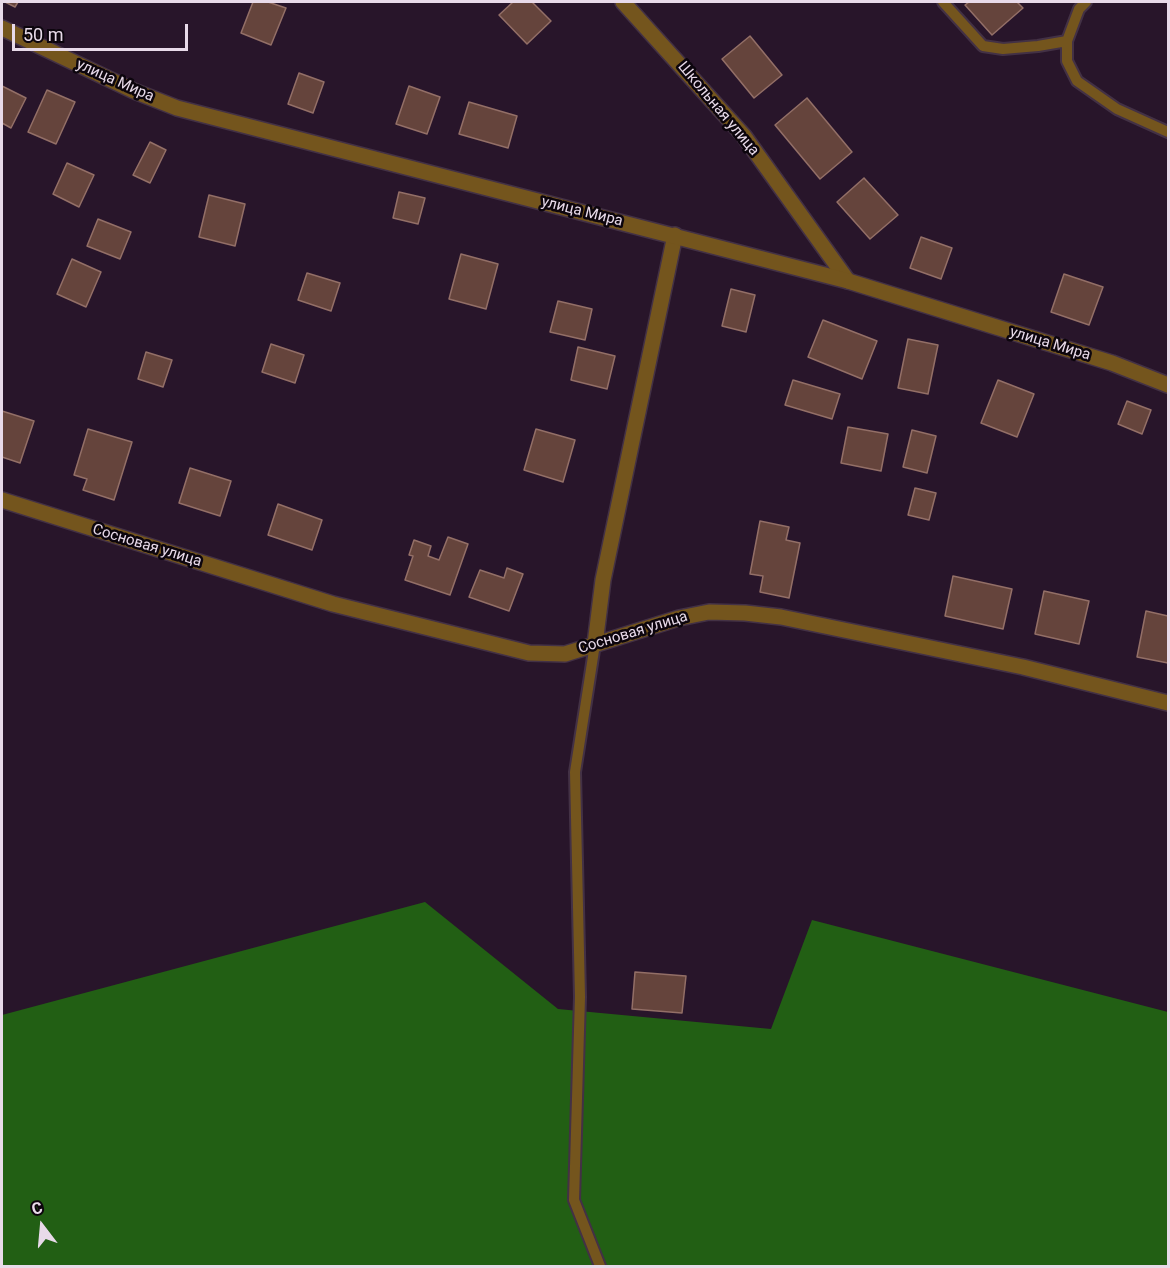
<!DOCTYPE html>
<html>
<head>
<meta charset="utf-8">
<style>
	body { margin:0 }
	#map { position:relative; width:1170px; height:1268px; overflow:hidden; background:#28152a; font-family:Roboto,sans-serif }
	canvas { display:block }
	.frame { position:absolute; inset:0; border:3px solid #e8dae9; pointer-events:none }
	.north { position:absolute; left:12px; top:1196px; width:60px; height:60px; -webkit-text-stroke:4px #0c050d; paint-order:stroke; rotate:344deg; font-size:16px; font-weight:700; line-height:24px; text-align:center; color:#e8dae9 }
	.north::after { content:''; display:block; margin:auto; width:21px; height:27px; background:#e8dae9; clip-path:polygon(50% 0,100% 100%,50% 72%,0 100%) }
	.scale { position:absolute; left:12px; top:24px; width:176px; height:27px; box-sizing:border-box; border:3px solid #e8dae9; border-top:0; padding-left:8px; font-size:18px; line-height:21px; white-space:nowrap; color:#e8dae9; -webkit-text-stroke:4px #0c050d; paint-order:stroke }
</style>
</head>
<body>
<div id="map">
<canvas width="1170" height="1268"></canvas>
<div class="frame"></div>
<div class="north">С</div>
<div class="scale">50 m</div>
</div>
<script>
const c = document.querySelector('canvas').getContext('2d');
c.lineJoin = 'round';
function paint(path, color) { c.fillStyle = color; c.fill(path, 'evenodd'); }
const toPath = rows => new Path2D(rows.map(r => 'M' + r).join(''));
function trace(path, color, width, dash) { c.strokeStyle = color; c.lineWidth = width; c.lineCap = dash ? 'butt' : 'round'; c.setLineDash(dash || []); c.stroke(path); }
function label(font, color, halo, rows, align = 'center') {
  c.font = font + ' Roboto,sans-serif'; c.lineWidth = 5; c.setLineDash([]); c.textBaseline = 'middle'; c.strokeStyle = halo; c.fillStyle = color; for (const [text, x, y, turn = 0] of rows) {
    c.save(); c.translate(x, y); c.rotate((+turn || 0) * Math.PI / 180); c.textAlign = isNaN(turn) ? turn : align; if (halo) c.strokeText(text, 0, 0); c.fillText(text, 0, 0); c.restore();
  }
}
paint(toPath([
	[425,902,558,1009,771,1029,812,920,1168,1012,1168,1266,2,1266,2,1015]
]), '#225f14');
const building = toPath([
	[5,2,18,2,15,7,5,2],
	[253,2,268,2,286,8,271,45,241,33,253,2],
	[513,2,532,2,551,21,527,44,499,15,513,2],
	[969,2,1017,2,1023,8,992,35,965,5,969,2],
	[750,36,782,75,754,98,722,59,750,36],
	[299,73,324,82,313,113,288,104,299,73],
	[2,86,26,98,11,128,2,123,2,86],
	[409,86,440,97,427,134,396,124,409,86],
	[47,90,75,102,56,144,28,132,47,90],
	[807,98,852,152,820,179,775,125,807,98],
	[469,102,517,116,508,148,459,134,469,102],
	[150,142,166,150,150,183,133,175,150,142],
	[67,163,94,175,79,207,53,194,67,163],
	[864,178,898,215,870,239,837,202,864,178],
	[399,192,425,198,418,224,393,218,399,192],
	[209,195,245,204,235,246,199,237,209,195],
	[98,219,131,232,120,259,87,246,98,219],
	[921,237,952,248,941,279,910,268,921,237],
	[461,254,498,264,486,309,449,299,461,254],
	[72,259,101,272,86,307,57,294,72,259],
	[307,273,340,283,331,311,298,300,307,273],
	[1064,274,1103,287,1089,325,1051,312,1064,274],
	[731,289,755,295,746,332,722,326,731,289],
	[558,301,592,309,585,340,550,332,558,301],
	[823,320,877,341,862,379,808,357,823,320],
	[908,339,938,345,928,394,898,388,908,339],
	[271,344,304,355,295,383,262,372,271,344],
	[578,347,615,356,607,389,571,380,578,347],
	[146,352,172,360,163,387,138,379,146,352],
	[793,380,840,394,832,419,785,405,793,380],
	[998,380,1034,394,1017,437,981,423,998,380],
	[1127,401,1151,410,1142,434,1118,424,1127,401],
	[2,411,34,421,20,463,2,457,2,411],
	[848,427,888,434,881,471,841,463,848,427],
	[88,429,132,442,114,500,83,490,87,479,74,475,88,429],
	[536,429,575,440,563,482,524,470,536,429],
	[912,430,936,436,927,473,903,467,912,430],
	[190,468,231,481,220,516,179,503,190,468],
	[915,488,936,493,929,520,908,515,915,488],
	[278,504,322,520,312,550,268,535,278,504],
	[760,521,789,527,786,540,800,543,789,598,760,592,763,576,750,574,760,521],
	[448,537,468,544,450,595,405,580,413,556,409,555,414,540,431,546,428,556,439,560,448,537],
	[507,568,523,574,509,611,469,597,480,570,504,578,507,568],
	[953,576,1012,589,1003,629,945,616,953,576],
	[1044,591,1089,601,1079,644,1035,634,1044,591],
	[1146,611,1168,616,1168,663,1137,657,1146,611],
	[635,972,686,976,682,1013,632,1009,635,972]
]);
paint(building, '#65443c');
trace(building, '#936f67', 1.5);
const service = toPath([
	[943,2,983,46,1003,49,1038,46,1067,41],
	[1086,2,1079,9,1067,41,1067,61,1077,81,1117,109,1168,132],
	[595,644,575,772,580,997,574,1200,600,1266]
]);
const minor = toPath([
	[623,2,744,136,848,281],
	[2,500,333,604,529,653,565,654,679,618,709,612,745,613,781,617,1023,667,1168,703],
	[595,644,603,580,675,235]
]);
const tertiary = toPath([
	[2,28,134,91,177,108,848,281,1112,363,1168,385]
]);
trace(service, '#433145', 14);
trace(minor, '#433145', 18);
trace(tertiary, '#433145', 18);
trace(service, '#74551d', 10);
trace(minor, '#74551d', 15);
trace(tertiary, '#74551d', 15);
label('15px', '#e8dae9', '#0c050d', [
	["улица Мира",115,81,24],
	["Школьная улица",718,109,50],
	["улица Мира",582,212,14],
	["улица Мира",1050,344,17],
	["Сосновая улица",147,546,17],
	["Сосновая улица",633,633,-17]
]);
</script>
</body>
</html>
